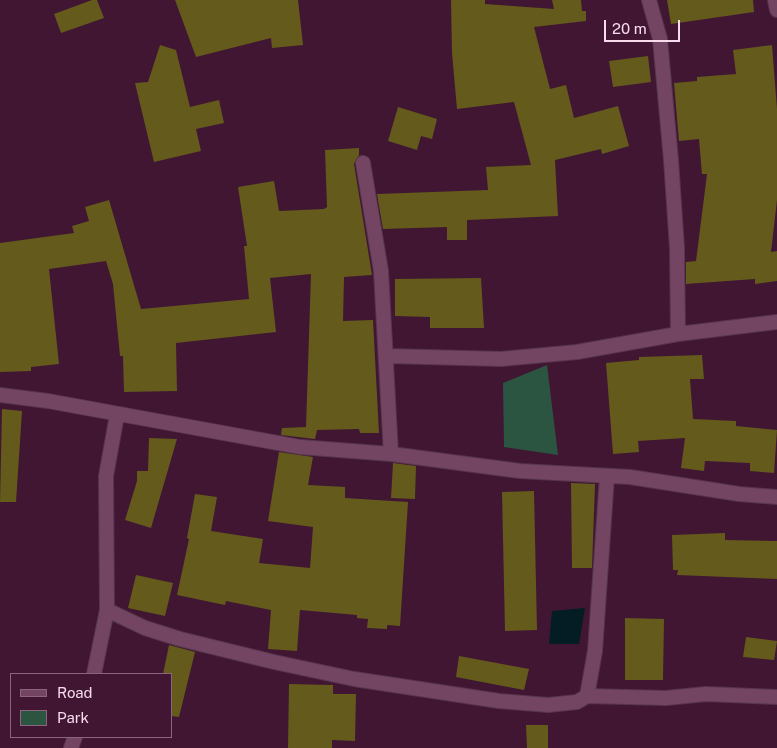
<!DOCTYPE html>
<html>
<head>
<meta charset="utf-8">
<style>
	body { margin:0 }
	#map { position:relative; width:777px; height:748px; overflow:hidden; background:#401633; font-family:"Public Sans",sans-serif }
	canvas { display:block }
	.legend { position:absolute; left:10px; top:673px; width:162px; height:65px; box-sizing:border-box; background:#401633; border:1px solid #8a657d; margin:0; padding:6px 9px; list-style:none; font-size:15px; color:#f8dced }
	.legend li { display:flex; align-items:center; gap:10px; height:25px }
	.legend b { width:25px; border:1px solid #8a657d }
	.scale { position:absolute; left:604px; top:20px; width:76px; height:22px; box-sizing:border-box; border:2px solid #f8dced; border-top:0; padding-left:6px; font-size:15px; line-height:18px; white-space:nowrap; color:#f8dced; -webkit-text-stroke:4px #401633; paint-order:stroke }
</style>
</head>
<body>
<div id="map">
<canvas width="777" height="748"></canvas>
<ul class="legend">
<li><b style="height:6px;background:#734563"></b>Road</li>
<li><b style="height:14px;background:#2b5541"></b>Park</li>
</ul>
<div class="scale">20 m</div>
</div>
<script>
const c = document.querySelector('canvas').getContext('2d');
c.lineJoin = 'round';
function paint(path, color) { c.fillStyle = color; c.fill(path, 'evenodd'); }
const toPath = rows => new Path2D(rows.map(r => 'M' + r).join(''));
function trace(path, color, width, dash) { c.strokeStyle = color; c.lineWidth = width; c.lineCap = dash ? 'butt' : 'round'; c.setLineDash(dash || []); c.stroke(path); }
paint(toPath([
	[547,365,558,455,504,447,503,383]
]), '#2b5541');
paint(toPath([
	[585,608,579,644,549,644,552,611]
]), '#041c23');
paint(toPath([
	[92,0,97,0,104,18,61,33,54,14],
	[175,0,298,0,303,45,272,48,271,38,196,57],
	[451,0,485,0,485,4,554,9,552,0,581,0,582,11,586,11,586,21,534,27,550,89,566,85,574,118,618,106,629,146,602,154,601,149,555,160,558,216,467,220,467,240,447,240,447,227,383,229,377,194,488,190,486,167,531,165,514,102,457,109,452,53],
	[667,0,753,0,754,12,671,24],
	[160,45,176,50,190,107,219,100,224,123,196,129,201,151,154,162,135,83,148,82],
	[772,45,777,109,777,200,771,252,777,251,777,281,755,284,755,279,686,284,686,262,696,261,707,174,702,174,699,139,679,141,674,83,697,81,697,77,736,74,733,50],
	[648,56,651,82,613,87,609,61],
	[398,107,437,119,432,139,421,136,417,150,388,141],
	[359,148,359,155,354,164,372,275,344,277,343,321,373,320,379,433,360,433,359,429,317,430,315,439,281,435,282,428,306,427,311,274,270,278,276,332,176,343,177,391,124,392,123,356,120,356,113,284,106,261,49,269,59,364,31,367,31,371,0,372,0,243,74,233,72,226,89,221,85,207,109,200,141,309,249,299,244,246,247,246,238,187,274,181,279,211,324,209,327,207,325,150],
	[481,278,484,328,430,328,430,317,395,316,395,279],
	[702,355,704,379,690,379,693,419,736,421,736,426,777,430,774,473,750,471,750,463,705,461,704,471,681,468,685,438,638,441,639,452,613,454,606,363,639,360,639,357],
	[2,409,22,411,16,502,0,502],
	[149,438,177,439,151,528,125,520,137,481,137,471,148,471],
	[279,452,313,457,308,485,345,487,345,498,408,502,400,626,387,625,387,629,367,628,368,619,357,618,357,615,300,610,297,651,268,649,271,610,226,601,225,605,177,595,189,539,187,538,195,494,217,497,211,531,263,539,259,563,310,568,313,527,268,521],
	[393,463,416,466,415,499,391,498],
	[571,483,595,484,592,568,572,568],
	[534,491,537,630,505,631,502,492],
	[725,533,725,540,777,541,777,579,677,575,678,570,673,570,672,535],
	[136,575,173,583,165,616,128,608],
	[625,618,664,619,663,680,625,680],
	[746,637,777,641,774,660,743,657],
	[169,645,195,652,179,717,171,716,171,674,163,674],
	[459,656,529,669,524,690,456,677],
	[289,684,333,685,333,694,356,694,355,741,332,740,332,748,288,748],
	[526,725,548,725,548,748,527,748]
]), '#635a1c');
const minor = toPath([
	[649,0,660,39,671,160,677,248,678,334],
	[775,0,777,10],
	[363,163,381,271,391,454],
	[388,356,501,359,577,352,678,334,777,322],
	[0,395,48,401,300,447,391,454,520,471,630,477,739,494,777,497],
	[107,610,145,628,180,639,274,662,354,679,499,701,548,705,577,702,587,696,666,698,706,694,777,697],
	[94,674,107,610,106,476,117,415],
	[587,696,595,651,607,476],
	[71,748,75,737]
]);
trace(minor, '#57354d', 16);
trace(minor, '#734563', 14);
</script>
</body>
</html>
